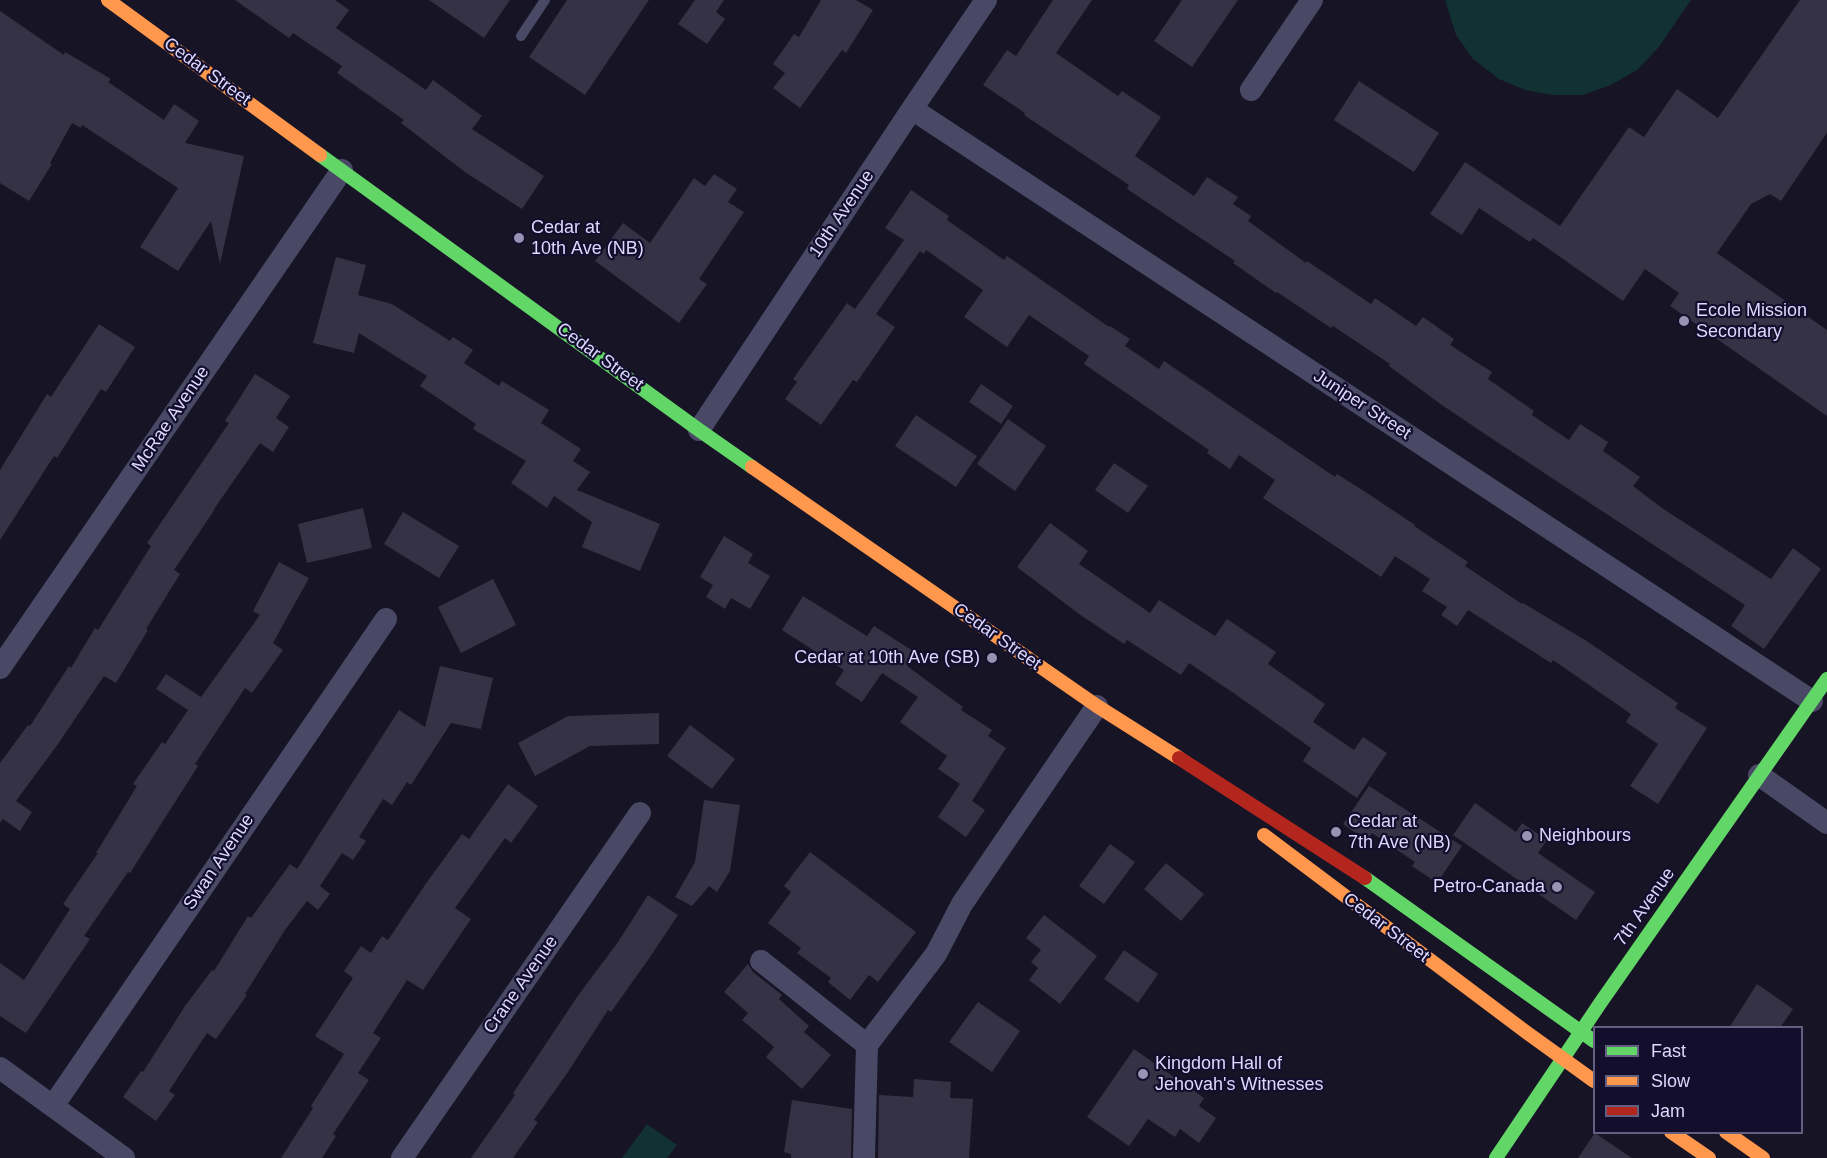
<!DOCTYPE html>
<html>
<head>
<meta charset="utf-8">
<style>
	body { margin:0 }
	#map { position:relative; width:1827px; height:1158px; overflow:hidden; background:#171425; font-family:Arial,sans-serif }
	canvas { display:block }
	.legend { position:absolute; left:1593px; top:1026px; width:210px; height:108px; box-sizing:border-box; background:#130e2b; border:2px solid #635f80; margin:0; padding:8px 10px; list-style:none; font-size:18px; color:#dcd8ff }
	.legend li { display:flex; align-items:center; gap:12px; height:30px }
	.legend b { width:30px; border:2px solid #635f80 }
</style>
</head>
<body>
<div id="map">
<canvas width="1827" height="1158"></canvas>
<ul class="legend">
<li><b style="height:8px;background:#63d668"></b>Fast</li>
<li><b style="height:8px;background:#ff974d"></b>Slow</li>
<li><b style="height:8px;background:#b3261e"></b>Jam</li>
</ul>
</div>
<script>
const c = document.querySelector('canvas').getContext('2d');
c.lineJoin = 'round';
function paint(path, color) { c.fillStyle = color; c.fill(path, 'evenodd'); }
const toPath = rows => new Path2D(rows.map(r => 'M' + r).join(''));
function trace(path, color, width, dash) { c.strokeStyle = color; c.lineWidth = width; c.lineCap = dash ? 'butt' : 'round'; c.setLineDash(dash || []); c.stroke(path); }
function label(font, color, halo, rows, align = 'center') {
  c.font = font + ' Arial,sans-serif'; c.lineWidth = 4.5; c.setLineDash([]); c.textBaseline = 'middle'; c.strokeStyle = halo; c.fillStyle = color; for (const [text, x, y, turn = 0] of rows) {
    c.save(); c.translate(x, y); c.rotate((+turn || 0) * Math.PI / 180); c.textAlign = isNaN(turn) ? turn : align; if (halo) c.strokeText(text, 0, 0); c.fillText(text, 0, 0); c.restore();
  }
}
paint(toPath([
	[1445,0,1691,0,1658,48,1637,70,1611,85,1583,95,1553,95,1525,90,1499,79,1473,59,1456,35],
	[647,1124,677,1145,667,1158,622,1158]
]), '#113132');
paint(toPath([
	[235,0,335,0,349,10,336,28,426,90,433,80,482,116,472,129,544,176,522,209,465,172,401,123,404,120,337,73,342,66,293,33,289,38],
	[429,0,510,0,484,38],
	[567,0,649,0,585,95,529,57],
	[695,0,724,0,716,12,725,19,707,44,678,24],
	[821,0,856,0,873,10,846,53,842,50,800,108,773,88,785,73,773,64,794,34,799,37],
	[1053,0,1092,0,1056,53,1118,96,1122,91,1161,117,1135,156,1194,196,1207,177,1238,197,1233,204,1251,216,1248,221,1306,263,1307,261,1371,304,1375,298,1416,326,1423,317,1454,339,1450,345,1492,372,1488,379,1534,411,1532,415,1569,440,1580,424,1608,442,1603,451,1640,477,1633,486,1662,508,1771,579,1793,548,1821,569,1764,649,1731,626,1745,605,1491,438,1439,403,1389,366,1390,364,1333,326,1331,328,1277,292,1276,293,1233,263,1235,261,1127,189,1129,185,1024,115,1025,113,983,85,1007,50,1016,56],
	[1182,0,1238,0,1192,67,1154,41],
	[1800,0,1827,0,1827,133,1781,201,1770,194,1751,204,1717,253,1827,330,1827,416,1670,306,1679,293,1645,269,1623,301,1533,238,1530,242,1479,208,1462,235,1430,214,1465,162,1560,226,1629,127,1644,137,1677,89,1718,118],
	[0,11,64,55,65,52,111,79,108,82,164,120,174,104,199,121,185,143,244,156,220,264,211,221,178,271,140,247,178,188,82,125,81,128,72,123,50,163,52,164,29,201,0,183],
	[1359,81,1439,133,1414,172,1334,120],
	[714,174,737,189,728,202,744,212,699,279,707,284,679,323,595,261,623,223,650,243,694,178,705,186],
	[911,190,949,216,947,220,1004,260,1007,256,1109,327,1110,326,1130,339,1125,346,1159,369,1164,361,1335,477,1337,474,1364,491,1415,525,1414,526,1468,562,1465,566,1522,604,1523,603,1585,640,1678,703,1675,708,1707,728,1658,804,1630,786,1658,744,1626,722,1631,714,1553,660,1551,663,1468,610,1457,626,1441,615,1447,607,1422,591,1430,579,1395,556,1381,577,1338,548,1263,498,1275,480,1239,455,1230,469,1207,453,1209,450,1084,364,1089,356,1029,315,1007,347,964,317,983,290,926,250,924,254,920,251,876,314,895,327,857,382,853,380,821,425,785,399,797,382,793,379,847,303,855,309,904,240,885,228],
	[336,257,366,265,358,295,392,304,450,341,453,337,473,350,464,363,499,386,502,381,549,410,541,423,581,449,573,461,590,472,577,490,660,524,640,571,582,547,592,522,554,496,547,508,511,483,526,461,473,429,476,424,420,386,427,376,359,333,354,353,313,343],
	[99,324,135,347,106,392,101,389,57,458,54,456,0,540,0,470,47,394,51,397],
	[255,374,290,396,276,418,289,427,273,452,260,443,214,509,215,509,174,570,180,574,146,629,148,630,116,683,104,676,58,744,16,801,32,812,20,831,3,819,0,823,0,763,28,725,30,726,69,666,71,668,95,628,98,630,151,546,147,543,229,423,225,421],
	[981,384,1013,406,1001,424,969,402],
	[916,415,977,456,956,487,895,446],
	[1008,419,1046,446,1015,491,977,464],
	[1114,463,1148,486,1128,513,1095,490],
	[363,508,372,548,307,563,298,524],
	[403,512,459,546,439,578,384,544],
	[1050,523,1088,551,1079,564,1150,613,1159,600,1215,636,1227,619,1276,652,1268,664,1325,704,1313,722,1354,750,1363,737,1387,753,1357,798,1303,761,1311,748,1235,694,1189,663,1181,675,1127,640,1124,644,1079,614,1017,567],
	[724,536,753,554,748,563,770,576,750,609,731,598,725,609,706,597,713,585,700,577],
	[279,562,309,578,273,643,283,650,252,693,245,688,195,764,198,766,130,873,128,872,84,936,90,939,26,1033,0,1016,0,963,24,980,70,909,63,904,98,853,96,853,137,786,133,784,162,742,165,744,188,710,156,689,166,674,201,697,260,615,253,611],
	[493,579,516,625,461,653,438,607],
	[803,596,867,636,874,626,916,653,907,666,963,707,961,710,992,730,988,736,1006,748,972,801,985,810,966,837,938,817,960,784,938,769,947,756,900,722,918,697,882,673,862,702,835,684,844,670,782,630],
	[440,666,493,678,481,729,451,723,411,785,407,782,392,805,383,799,359,837,366,841,353,860,342,853,320,886,330,894,318,910,307,901,285,930,245,994,247,995,216,1039,207,1033,169,1091,175,1095,156,1121,123,1097,141,1071,143,1072,185,1006,212,970,214,971,248,916,251,918,290,864,297,869,399,710,425,727],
	[659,713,659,744,590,746,535,776,518,743,568,716],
	[690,725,735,759,712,789,667,756],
	[508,784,538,806,511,843,505,838,455,908,471,919,423,990,407,980,373,1033,381,1038,358,1073,369,1080,333,1134,336,1136,322,1158,281,1158,313,1108,311,1106,344,1054,315,1036,353,978,344,971,361,946,371,953,382,936,388,940,427,882,462,834,469,839],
	[1369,786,1462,846,1437,883,1412,866,1415,862,1372,833,1367,841,1343,824],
	[704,800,740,805,730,871,717,892,709,886,692,906,675,897,695,862],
	[1475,803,1516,832,1522,823,1547,840,1538,853,1595,892,1576,920,1453,835],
	[1110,844,1135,862,1104,904,1079,886],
	[810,852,916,932,878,982,869,975,850,1000,828,982,831,978,797,953,801,948,768,923,791,892,784,886],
	[1166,863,1204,894,1181,921,1144,889],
	[648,895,678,915,650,957,611,1012,608,1010,568,1072,534,1120,538,1122,513,1158,471,1158,515,1095,513,1093,577,997,618,942],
	[1044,915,1097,956,1060,1004,1029,980,1038,968,1031,962,1041,950,1026,938],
	[1124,950,1158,974,1138,1003,1104,979],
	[748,964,753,972,782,995,779,999,809,1026,804,1032,831,1055,802,1089,766,1057,774,1047,742,1020,748,1013,724,992],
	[1757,984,1793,1009,1780,1028,1729,1028],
	[978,1002,1020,1031,992,1072,949,1042],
	[1134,1049,1204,1098,1199,1106,1216,1118,1199,1143,1180,1129,1175,1137,1148,1119,1129,1146,1087,1117],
	[914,1079,951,1082,950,1098,973,1099,969,1158,878,1158,879,1095,913,1097],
	[792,1100,852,1109,851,1158,791,1158,791,1154,784,1152],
	[1595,1133,1632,1158,1578,1158]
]), '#363246');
trace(toPath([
	[521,36,545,0]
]), '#494966', 10);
trace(toPath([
	[1251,90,1312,0],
	[912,109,1812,701],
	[699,430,912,109,986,0],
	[0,668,342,170],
	[1759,775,1827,823],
	[761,961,867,1045,864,1158],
	[867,1045,936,954,962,904,1097,706],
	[0,1068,124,1158],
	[53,1106,386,619],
	[402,1158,640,813]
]), '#494966', 22);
trace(toPath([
	[320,155,699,430,752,467],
	[1365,878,1594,1041],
	[1496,1158,1601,1002,1827,679]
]), '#63d668', 14);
trace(toPath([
	[108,0,320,155],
	[752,467,1097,706,1179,758],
	[1264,835,1526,1032,1594,1081],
	[1671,1132,1709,1158],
	[1726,1132,1763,1158]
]), '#ff974d', 14);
trace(toPath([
	[1179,758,1365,878]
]), '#b3261e', 14);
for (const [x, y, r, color] of [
	[519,238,6,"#9793b3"],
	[1684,321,6,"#9793b3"],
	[992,658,6,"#9793b3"],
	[1336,832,6,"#9793b3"],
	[1527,836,6,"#9793b3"],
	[1557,887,6,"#9793b3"],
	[1143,1074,6,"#9793b3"]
]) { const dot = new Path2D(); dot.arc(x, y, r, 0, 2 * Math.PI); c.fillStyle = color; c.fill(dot); trace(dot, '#130e2b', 2); }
label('18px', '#dcd8ff', '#130e2b', [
	["Cedar Street",207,72,36],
	["10th Avenue",842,214,-56],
	["Cedar Street",600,357,36],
	["Juniper Street",1362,405,33],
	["McRae Avenue",171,419,-56],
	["Cedar Street",997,637,35],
	["Swan Avenue",219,862,-56],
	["7th Avenue",1645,907,-55],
	["Cedar Street",1386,928,37],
	["Crane Avenue",521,985,-55]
]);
label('18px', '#dcd8ff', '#130e2b', [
	["Cedar at",531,228],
	["10th Ave (NB)",531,249],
	["Ecole Mission",1696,311],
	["Secondary",1696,332],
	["Cedar at 10th Ave (SB)",980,658,"right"],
	["Cedar at",1348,822],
	["7th Ave (NB)",1348,843],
	["Neighbours",1539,836],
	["Petro-Canada",1545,887,"right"],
	["Kingdom Hall of",1155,1064],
	["Jehovah's Witnesses",1155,1085]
], 'left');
</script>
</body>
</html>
